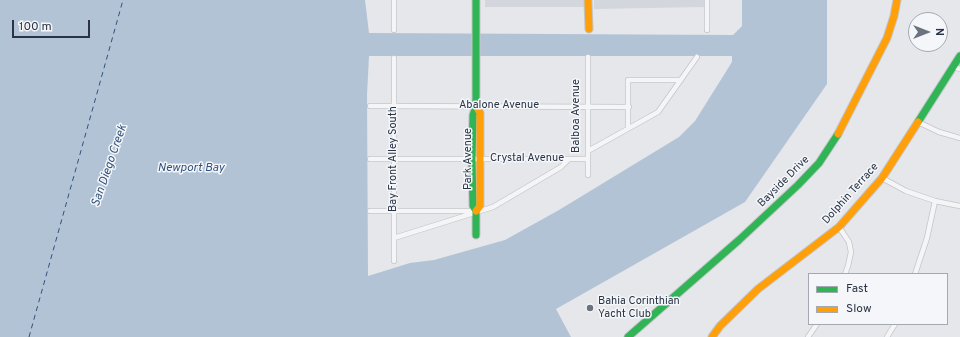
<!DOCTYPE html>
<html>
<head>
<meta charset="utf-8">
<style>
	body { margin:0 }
	#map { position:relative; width:960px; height:337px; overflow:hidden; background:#e5e7ea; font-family:Overpass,sans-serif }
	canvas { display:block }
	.legend { position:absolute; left:808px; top:273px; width:140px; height:52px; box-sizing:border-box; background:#f4f6f9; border:1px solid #a3a8b1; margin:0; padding:5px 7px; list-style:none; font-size:12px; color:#2a3446 }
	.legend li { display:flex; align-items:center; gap:8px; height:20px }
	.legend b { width:20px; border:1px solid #a3a8b1 }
	.north { position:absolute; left:908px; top:12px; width:40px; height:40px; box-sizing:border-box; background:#f4f6f9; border:1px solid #a3a8b1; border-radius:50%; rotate:90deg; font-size:11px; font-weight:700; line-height:16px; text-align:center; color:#2a3446 }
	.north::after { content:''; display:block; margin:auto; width:14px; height:18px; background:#6b737f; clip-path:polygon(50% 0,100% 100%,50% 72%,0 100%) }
	.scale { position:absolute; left:12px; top:20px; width:78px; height:18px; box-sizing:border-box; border:2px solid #2a3446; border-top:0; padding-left:5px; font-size:12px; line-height:14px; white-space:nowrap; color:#2a3446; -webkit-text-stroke:3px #f4f6f9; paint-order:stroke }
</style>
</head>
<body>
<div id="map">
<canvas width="960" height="337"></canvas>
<ul class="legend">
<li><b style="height:5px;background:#30b455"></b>Fast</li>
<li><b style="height:5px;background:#ff9f0a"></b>Slow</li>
</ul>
<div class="north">N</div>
<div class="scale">100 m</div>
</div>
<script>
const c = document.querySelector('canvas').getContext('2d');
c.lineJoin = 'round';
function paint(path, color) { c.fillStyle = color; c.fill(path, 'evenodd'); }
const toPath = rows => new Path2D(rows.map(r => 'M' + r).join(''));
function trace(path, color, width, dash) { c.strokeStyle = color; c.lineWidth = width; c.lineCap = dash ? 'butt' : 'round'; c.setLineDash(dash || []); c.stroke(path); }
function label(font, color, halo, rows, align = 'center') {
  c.font = font + ' Overpass,sans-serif'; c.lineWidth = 3; c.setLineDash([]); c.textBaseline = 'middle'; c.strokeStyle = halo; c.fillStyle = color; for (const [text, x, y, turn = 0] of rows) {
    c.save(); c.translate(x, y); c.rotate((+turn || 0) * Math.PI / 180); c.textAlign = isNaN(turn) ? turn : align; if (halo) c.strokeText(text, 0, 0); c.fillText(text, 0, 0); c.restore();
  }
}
paint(toPath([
	[485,0,585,0,585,7,485,7],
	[594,0,705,0,705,7,594,9]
]), '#d3d7dd');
paint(toPath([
	[0,0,365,0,369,33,733,35,742,26,742,0,827,0,827,84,745,202,556,309,571,337,0,337],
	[369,56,732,56,732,62,695,121,679,137,559,210,505,240,434,260,410,263,368,276,367,95]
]), '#b3c3d6');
trace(toPath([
	[29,337,123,0]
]), '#31527d', 1, [5, 4]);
const street = toPath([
	[707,0,707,30],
	[394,30,394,0],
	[394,58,394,261],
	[954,67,960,69],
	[370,106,629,107],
	[918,122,939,132,960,138],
	[628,128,628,80,681,80],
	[588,151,658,112,697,57],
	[370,159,588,159],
	[588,175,588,57],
	[882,178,906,191,935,201,960,206],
	[370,211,476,211],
	[839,227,849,242,851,252,848,266,845,274],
	[394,238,493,207,561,167,569,159],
	[915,274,927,238,935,201],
	[808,337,817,324],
	[887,337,895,324]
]);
const fast = toPath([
	[476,0,476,106,473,115,472,159,473,206,476,211,476,235],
	[918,122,960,56],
	[628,337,739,240,798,185,819,163,838,134]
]);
const slow = toPath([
	[588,0,589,29],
	[476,106,480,113,480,206,476,211],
	[838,134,887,38,894,16,897,0],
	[712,337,720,326,758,289,839,227,882,178,918,122]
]);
trace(street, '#c3c5c8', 6);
trace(fast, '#c3c5c8', 9);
trace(slow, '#c3c5c8', 9);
trace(street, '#f5f5f7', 4.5);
trace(fast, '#30b455', 7);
trace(slow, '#ff9f0a', 7);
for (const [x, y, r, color] of [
	[590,308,4,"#6b737f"]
]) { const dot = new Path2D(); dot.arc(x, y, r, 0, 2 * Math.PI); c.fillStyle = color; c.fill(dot); trace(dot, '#f4f6f9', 1.5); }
label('11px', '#2a3446', '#f4f6f9', [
	["Abalone Avenue",499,106],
	["Balboa Avenue",577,116,-90],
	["Bay Front Alley South",394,159,-90],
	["Park Avenue",469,159,-90],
	["Crystal Avenue",527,159],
	["Bayside Drive",784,182,-45],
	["Dolphin Terrace",851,194,-48]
]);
label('11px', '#2a3446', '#f4f6f9', [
	["Bahia Corinthian",598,302],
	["Yacht Club",598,315]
], 'left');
label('italic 12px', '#31527d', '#f4f6f9', [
	["San Diego Creek",110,166,-71],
	["Newport Bay",191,169]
]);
</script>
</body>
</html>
